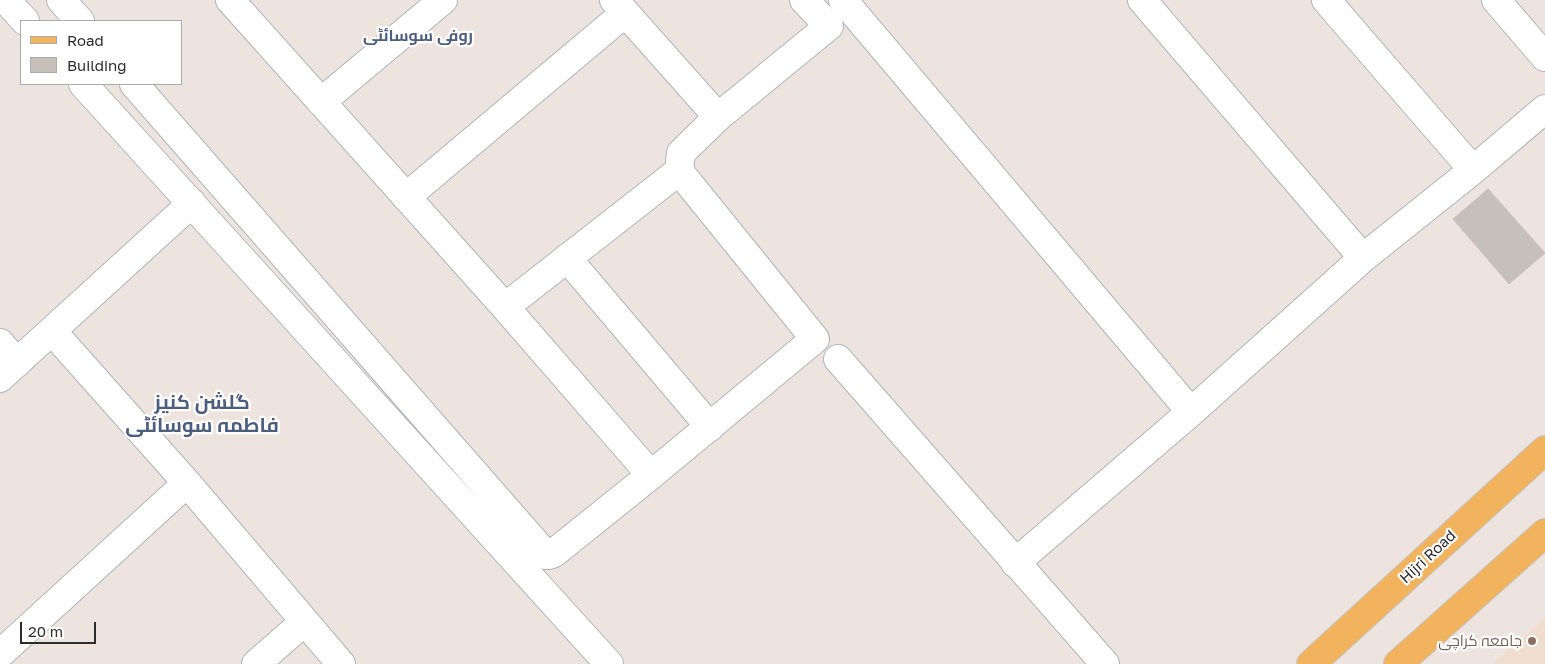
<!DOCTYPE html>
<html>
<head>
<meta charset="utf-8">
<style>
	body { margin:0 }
	#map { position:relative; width:1545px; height:664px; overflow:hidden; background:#eee4df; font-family:"Golos Text",sans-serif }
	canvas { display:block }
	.legend { position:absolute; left:20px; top:20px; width:162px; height:65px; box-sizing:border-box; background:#fff; border:1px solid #ababab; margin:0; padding:6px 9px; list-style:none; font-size:15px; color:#2c2c2c }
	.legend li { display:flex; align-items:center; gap:10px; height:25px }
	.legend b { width:25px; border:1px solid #ababab }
	.scale { position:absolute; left:20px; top:622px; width:76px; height:22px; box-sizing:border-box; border:2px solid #2c2c2c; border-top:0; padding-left:6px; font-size:15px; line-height:18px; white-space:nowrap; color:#2c2c2c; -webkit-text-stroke:4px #fff; paint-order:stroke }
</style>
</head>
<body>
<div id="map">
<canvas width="1545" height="664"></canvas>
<ul class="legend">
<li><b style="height:6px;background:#f2b35f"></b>Road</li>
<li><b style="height:14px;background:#c6c0ba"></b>Building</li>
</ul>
<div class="scale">20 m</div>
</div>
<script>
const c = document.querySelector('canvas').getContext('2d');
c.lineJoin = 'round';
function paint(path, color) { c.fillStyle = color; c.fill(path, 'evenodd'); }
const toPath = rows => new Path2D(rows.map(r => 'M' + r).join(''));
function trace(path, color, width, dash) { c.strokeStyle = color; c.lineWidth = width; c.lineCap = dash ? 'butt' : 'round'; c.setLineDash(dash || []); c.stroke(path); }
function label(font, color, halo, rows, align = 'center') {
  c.font = font + ' "Golos Text",Cairo,sans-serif'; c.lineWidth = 4.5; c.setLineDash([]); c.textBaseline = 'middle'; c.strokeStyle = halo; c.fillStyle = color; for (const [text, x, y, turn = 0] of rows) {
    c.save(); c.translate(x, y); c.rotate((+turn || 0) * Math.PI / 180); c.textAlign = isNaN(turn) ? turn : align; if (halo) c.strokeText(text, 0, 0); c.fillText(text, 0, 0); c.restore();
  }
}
paint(toPath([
	[1545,618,1545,664,1493,664]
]), '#efdece');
const building = toPath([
	[1488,189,1545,253,1509,284,1453,219,1488,189]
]);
paint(building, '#c6c0ba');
trace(building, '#cac0b8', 1);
const minor = toPath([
	[6,0,25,21],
	[61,0,80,21],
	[230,0,505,307,651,475],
	[614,0,718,117],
	[843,0,1191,412],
	[1142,0,1363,258],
	[1326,0,1473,170],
	[1496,0,1545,57],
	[83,84,609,664],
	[134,84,546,555,549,555,554,553,651,475,815,339,679,171],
	[321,102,443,0],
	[406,197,625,13],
	[567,258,710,427],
	[505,307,679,171,681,153,718,117,829,26,804,0],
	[52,331,187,483,341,664],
	[0,343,17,363],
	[838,359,1105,664],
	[0,378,192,203],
	[1015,563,1191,412,1363,258,1473,170,1545,109],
	[0,654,187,483],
	[256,664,304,622]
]);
const major = toPath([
	[1311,664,1545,450],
	[1398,664,1545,533]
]);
trace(minor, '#afb4bc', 30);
trace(major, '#c4c4c4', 30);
trace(minor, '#fff', 28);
trace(major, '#f2b35f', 28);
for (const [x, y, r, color] of [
	[1532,641,5,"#8d6e63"]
]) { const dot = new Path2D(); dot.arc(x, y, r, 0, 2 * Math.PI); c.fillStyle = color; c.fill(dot); trace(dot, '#fff', 2); }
label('15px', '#2c2c2c', '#fff', [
	["Hijri Road",1428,557,-43]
]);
label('15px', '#785e54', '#fff', [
	["جامعہ کراچی",1522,641]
], 'right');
label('bold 16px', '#4b5e7e', '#fff', [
	["روفی سوسائٹی",418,36]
]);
label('bold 20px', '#4b5e7e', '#fff', [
	["گلشن کنیز",202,403],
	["فاطمہ سوسائٹی",202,426]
]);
</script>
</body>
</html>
